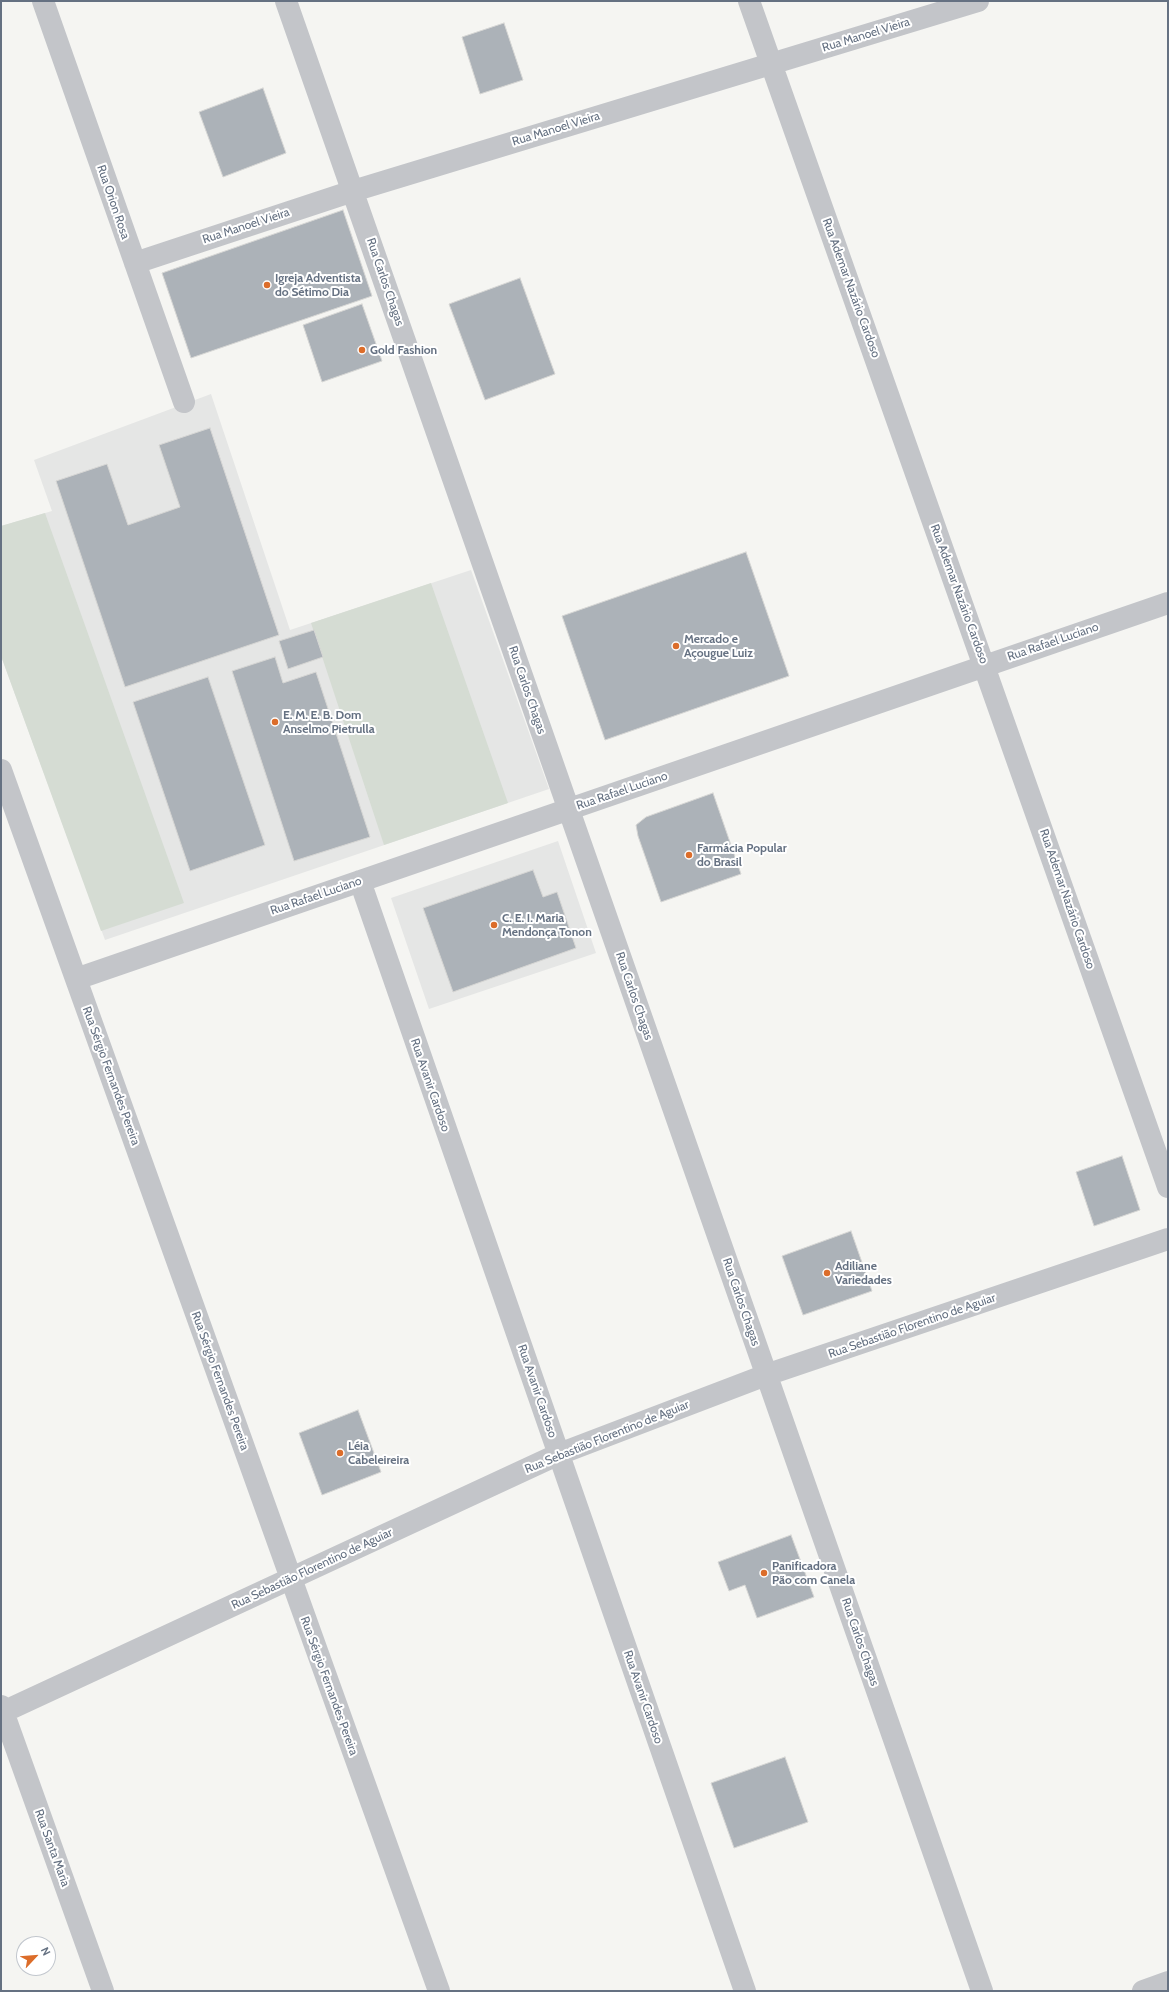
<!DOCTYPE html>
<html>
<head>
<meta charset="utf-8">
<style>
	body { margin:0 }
	#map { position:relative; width:1169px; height:1992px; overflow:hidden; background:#f5f5f2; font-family:Cabin,sans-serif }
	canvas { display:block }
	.frame { position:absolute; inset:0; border:2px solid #657182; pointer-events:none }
	.north { position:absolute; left:16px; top:1936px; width:40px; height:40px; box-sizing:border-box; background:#fff; border:1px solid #c1c6cd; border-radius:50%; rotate:64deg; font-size:11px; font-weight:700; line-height:16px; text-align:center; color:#657182 }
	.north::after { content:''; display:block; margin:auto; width:14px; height:18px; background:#dc6d2a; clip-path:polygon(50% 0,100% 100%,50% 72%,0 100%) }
</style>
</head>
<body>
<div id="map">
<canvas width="1169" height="1992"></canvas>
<div class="frame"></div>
<div class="north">N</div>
</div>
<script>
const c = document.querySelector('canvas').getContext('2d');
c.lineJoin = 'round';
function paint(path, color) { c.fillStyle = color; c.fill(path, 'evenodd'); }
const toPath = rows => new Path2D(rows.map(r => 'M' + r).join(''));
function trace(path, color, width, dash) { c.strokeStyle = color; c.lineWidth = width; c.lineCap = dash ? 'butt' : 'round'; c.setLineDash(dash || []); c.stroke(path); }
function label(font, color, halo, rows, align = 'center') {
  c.font = font + ' Cabin,sans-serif'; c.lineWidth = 4; c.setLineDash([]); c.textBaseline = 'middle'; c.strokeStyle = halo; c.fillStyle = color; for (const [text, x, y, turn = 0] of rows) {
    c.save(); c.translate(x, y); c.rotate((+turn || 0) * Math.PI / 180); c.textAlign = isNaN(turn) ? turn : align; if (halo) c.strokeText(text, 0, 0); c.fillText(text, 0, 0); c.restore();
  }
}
paint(toPath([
	[211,394,290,630,471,570,549,789,105,940,1,656,1,526,52,511,34,460],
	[558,841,596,953,429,1009,391,898]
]), '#e5e6e5');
paint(toPath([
	[45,513,184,903,101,931,1,656,1,526],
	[431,583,508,803,384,845,311,623]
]), '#d5dcd3');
const building = toPath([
	[504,23,523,80,480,94,462,37,504,23],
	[263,88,286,153,223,177,199,112,263,88],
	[343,210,372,296,191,358,162,273,343,210],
	[520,278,555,374,485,400,449,304,520,278],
	[362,304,382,361,322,382,303,325,362,304],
	[210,428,279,635,125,687,56,481,107,464,128,525,180,507,159,445,210,428],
	[746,552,789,676,605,740,562,616,746,552],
	[314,630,323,657,288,669,279,641,314,630],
	[275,657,283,683,316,672,370,837,294,861,232,671,275,657],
	[208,677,265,845,190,871,133,702,208,677],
	[713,793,741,874,661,902,638,836,636,825,646,817,713,793],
	[533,870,543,897,557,892,576,948,453,992,423,908,533,870],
	[1122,1156,1140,1210,1094,1226,1076,1172,1122,1156],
	[851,1231,872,1291,803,1315,782,1256,851,1231],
	[358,1410,381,1472,322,1495,299,1433,358,1410],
	[791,1535,814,1597,757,1618,745,1585,729,1591,718,1562,791,1535],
	[785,1757,808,1822,734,1848,711,1783,785,1757]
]);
paint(building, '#acb2b8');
trace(building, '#d6d6d4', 1);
trace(toPath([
	[43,1,184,402],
	[286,1,982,1991],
	[749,1,1168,1187],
	[135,263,353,191,978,1],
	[1,770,439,1991],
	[360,881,745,1991],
	[76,979,1168,603],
	[1,1706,103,1991],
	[1,1713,559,1454,766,1375,1168,1239],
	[1143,1991,1168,1982]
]), '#c3c5c9', 22);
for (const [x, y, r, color] of [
	[267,285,4,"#dc6d2a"],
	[362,350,4,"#dc6d2a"],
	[676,646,4,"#dc6d2a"],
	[275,722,4,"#dc6d2a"],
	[689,855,4,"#dc6d2a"],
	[494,925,4,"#dc6d2a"],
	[827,1273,4,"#dc6d2a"],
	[340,1453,4,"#dc6d2a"],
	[764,1573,4,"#dc6d2a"]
]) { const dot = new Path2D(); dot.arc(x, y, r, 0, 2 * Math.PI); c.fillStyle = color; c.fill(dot); trace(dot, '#fff', 1.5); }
label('12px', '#657182', '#fff', [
	["Rua Manoel Vieira",866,35,-17],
	["Rua Manoel Vieira",556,129,-17],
	["Rua Orion Rosa",113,202,71],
	["Rua Manoel Vieira",246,226,-18],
	["Rua Carlos Chagas",385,282,71],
	["Rua Ademar Nazário Cardoso",851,288,70],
	["Rua Ademar Nazário Cardoso",959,594,70],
	["Rua Rafael Luciano",1053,642,-19],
	["Rua Carlos Chagas",527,690,71],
	["Rua Rafael Luciano",622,791,-19],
	["Rua Rafael Luciano",316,896,-19],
	["Rua Ademar Nazário Cardoso",1067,899,71],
	["Rua Carlos Chagas",634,996,71],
	["Rua Sérgio Fernandes Pereira",111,1076,70],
	["Rua Avanir Cardoso",430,1085,71],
	["Rua Carlos Chagas",741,1302,71],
	["Rua Sebastião Florentino de Aguiar",912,1326,-19],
	["Rua Sérgio Fernandes Pereira",220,1381,70],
	["Rua Avanir Cardoso",537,1391,71],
	["Rua Sebastião Florentino de Aguiar",607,1437,-22],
	["Rua Sebastião Florentino de Aguiar",312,1569,-25],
	["Rua Carlos Chagas",860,1642,71],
	["Rua Sérgio Fernandes Pereira",329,1686,70],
	["Rua Avanir Cardoso",643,1697,71],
	["Rua Santa Maria",52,1848,70]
]);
label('bold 12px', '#657182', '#fff', [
	["Igreja Adventista",275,278],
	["do Sétimo Dia",275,292],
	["Gold Fashion",370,350],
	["Mercado e",684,639],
	["Açougue Luiz",684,653],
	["E. M. E. B. Dom",283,715],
	["Anselmo Pietrulla",283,729],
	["Farmácia Popular",697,848],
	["do Brasil",697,862],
	["C. E. I. Maria",502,918],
	["Mendonça Tonon",502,932],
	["Adiliane",835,1266],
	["Variedades",835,1280],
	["Léia",348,1446],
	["Cabeleireira",348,1460],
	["Panificadora",772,1566],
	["Pão com Canela",772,1580]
], 'left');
</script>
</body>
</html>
